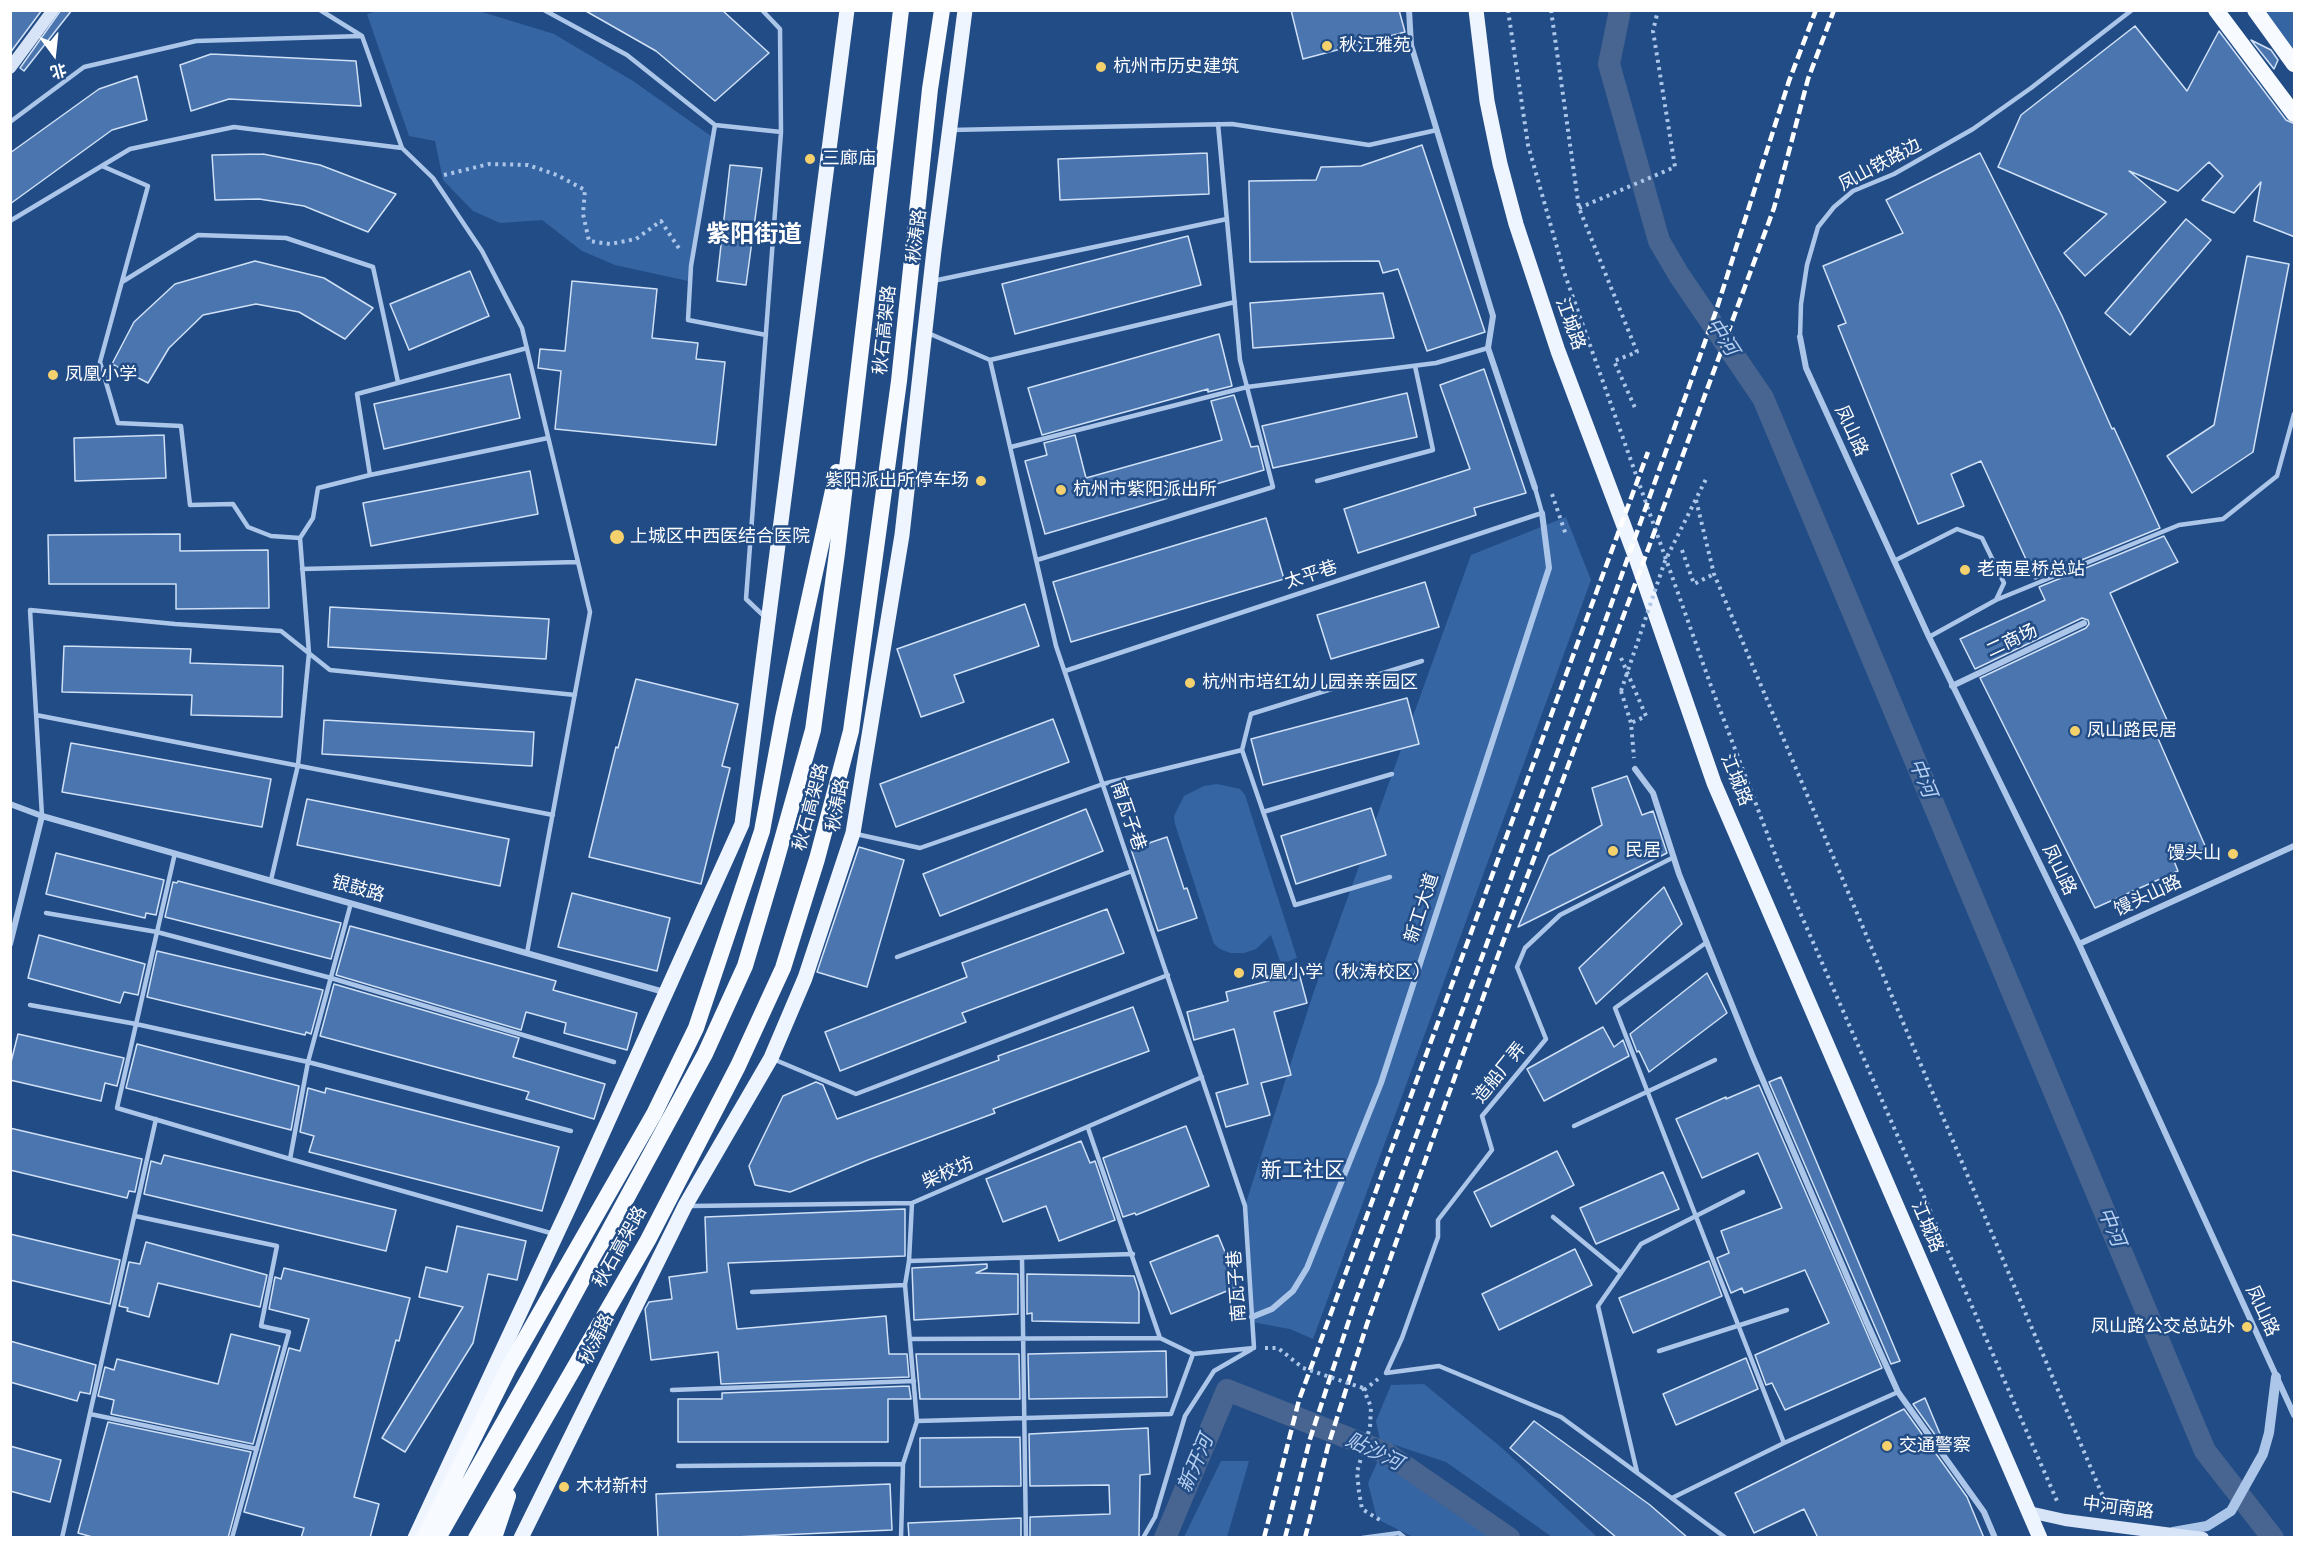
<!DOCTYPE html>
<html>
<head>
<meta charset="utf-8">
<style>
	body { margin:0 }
	#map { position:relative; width:2305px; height:1548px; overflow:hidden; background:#224c86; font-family:"IBM Plex Sans","Noto Sans SC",sans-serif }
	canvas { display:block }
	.frame { position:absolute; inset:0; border:12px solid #fff; pointer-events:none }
	.north { position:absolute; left:24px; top:24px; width:60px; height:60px; -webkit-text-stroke:4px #224c86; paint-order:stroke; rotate:165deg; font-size:16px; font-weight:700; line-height:24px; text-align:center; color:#fff }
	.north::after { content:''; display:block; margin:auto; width:21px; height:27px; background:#fff; clip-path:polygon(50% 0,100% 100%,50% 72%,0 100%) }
</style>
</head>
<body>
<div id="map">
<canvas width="2305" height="1548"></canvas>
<div class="frame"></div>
<div class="north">北</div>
</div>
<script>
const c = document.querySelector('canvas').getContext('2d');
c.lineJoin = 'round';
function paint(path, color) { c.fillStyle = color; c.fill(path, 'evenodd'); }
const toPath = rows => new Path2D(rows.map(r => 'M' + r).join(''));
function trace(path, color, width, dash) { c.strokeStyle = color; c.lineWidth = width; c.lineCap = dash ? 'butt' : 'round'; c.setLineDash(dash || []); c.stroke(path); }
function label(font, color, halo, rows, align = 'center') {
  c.font = font + ' "IBM Plex Sans","Noto Sans SC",sans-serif'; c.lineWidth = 5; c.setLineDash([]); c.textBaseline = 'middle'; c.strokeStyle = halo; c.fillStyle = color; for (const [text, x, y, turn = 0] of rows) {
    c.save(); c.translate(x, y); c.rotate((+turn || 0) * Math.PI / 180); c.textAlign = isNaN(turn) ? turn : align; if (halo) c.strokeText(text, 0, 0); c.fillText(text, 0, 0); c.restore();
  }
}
paint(toPath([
	[380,10,479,11,554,34,633,81,711,136,688,281,615,265,582,251,542,220,500,223,473,211,443,180,435,141,409,136,367,14],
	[2260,11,2294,11,2294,53],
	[1566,517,1591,580,1313,1339,1290,1329,1252,1322,1245,1206,1313,994,1471,555],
	[1217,784,1240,789,1245,795,1297,958,1281,964,1271,935,1256,949,1244,953,1230,953,1220,949,1214,944,1175,824,1174,816,1184,796,1204,786],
	[1424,1384,1502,1448,1597,1537,1552,1537,1446,1462,1380,1440,1376,1421,1391,1385],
	[1379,1458,1487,1534,1492,1537,1413,1537,1377,1519,1368,1483],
	[1221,1461,1249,1461,1227,1537,1184,1537]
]), '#3665a3');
trace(toPath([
	[1620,10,1609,64,1659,241,1679,275,1763,398,2205,1451,2273,1538],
	[1165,1538,1227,1390,1386,1453,1509,1538]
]), '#476590', 22);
const building = toPath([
	[10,10,42,10,10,53,10,10],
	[61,10,72,10,24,71,20,68,61,10],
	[584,10,722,10,769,53,715,101,656,51,584,10],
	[1291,10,1399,10,1405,32,1303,59,1291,10],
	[2135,26,2187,91,2219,31,2286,120,2295,124,2295,237,2254,221,2261,182,2234,213,2202,200,2223,176,2209,162,2178,191,2129,171,2166,202,2085,276,2064,253,2107,214,1998,167,2021,115,2135,26],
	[2251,40,2271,50,2278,60,2274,69,2251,40],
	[211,54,356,61,361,106,229,99,191,111,180,65,211,54],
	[137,76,147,120,112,130,10,204,10,153,99,89,137,76],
	[1422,145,1485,332,1427,351,1398,269,1383,273,1379,261,1250,262,1249,181,1316,180,1321,167,1361,166,1422,145],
	[1207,153,1209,194,1060,200,1058,159,1207,153],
	[1980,153,2062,316,2112,429,2114,428,2160,528,2035,579,1981,461,1951,474,1964,506,1918,524,1838,326,1846,323,1823,266,1903,233,1886,200,1980,153],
	[263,154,320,165,396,194,368,232,304,206,259,199,215,200,212,155,263,154],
	[730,165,762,168,746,285,717,281,730,165],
	[2186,219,2211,240,2130,335,2105,313,2186,219],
	[1188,236,1201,285,1015,334,1002,284,1188,236],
	[2247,256,2289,264,2253,452,2192,493,2167,456,2214,425,2247,256],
	[255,261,324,278,373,308,345,339,299,312,256,304,203,315,169,348,148,383,112,364,134,322,175,284,255,261],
	[470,271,489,316,409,350,390,304,470,271],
	[572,281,657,289,652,338,698,343,696,359,725,362,716,445,555,429,561,371,538,368,540,349,565,351,572,281],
	[1383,293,1394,338,1253,348,1250,303,1383,293],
	[1219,334,1232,386,1208,392,1208,389,1042,435,1028,388,1219,334],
	[1484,369,1526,493,1474,508,1476,515,1358,553,1344,509,1470,469,1440,385,1484,369],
	[510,374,520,418,384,449,374,404,510,374],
	[1407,393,1417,437,1273,468,1262,426,1407,393],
	[1234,395,1251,447,1258,446,1264,470,1045,534,1025,461,1047,455,1044,443,1075,435,1086,478,1222,440,1211,401,1234,395],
	[164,435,166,478,75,481,74,438,164,435],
	[530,471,538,514,371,546,363,503,530,471],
	[1266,518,1284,579,1071,642,1053,582,1266,518],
	[180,534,180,551,268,550,269,608,176,609,176,584,49,584,48,535,180,534],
	[2164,536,2178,562,2110,593,2167,720,2153,727,2206,848,2174,861,2178,871,2095,908,1980,678,2086,628,2089,624,2088,620,2082,618,1975,669,1960,639,2045,600,2039,587,2164,536],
	[1425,582,1439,627,1331,659,1317,615,1425,582],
	[1025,604,1039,646,954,675,964,702,921,717,897,649,1025,604],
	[330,607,549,619,546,659,328,647,330,607],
	[64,646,191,649,190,663,283,666,282,717,191,715,192,695,62,692,64,646],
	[636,679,738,704,722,766,730,768,701,884,589,857,616,747,618,748,636,679],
	[1407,698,1419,744,1263,785,1251,739,1407,698],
	[1053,719,1069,762,896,827,880,784,1053,719],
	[324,720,534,732,532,766,322,754,324,720],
	[71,743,271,779,262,827,62,792,71,743],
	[1627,776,1642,815,1653,811,1667,853,1518,927,1549,856,1602,825,1592,788,1627,776],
	[307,799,509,839,500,886,297,845,307,799],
	[1371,808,1386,855,1296,884,1281,836,1371,808],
	[1086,809,1103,851,940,916,923,874,1086,809],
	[1167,837,1184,889,1187,888,1197,918,1158,931,1131,849,1167,837],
	[859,847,904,860,867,987,817,972,859,847],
	[56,853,164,880,156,915,146,913,145,918,46,894,56,853],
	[178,881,341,923,331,959,165,917,173,882,177,883,178,881],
	[1664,887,1682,924,1596,1004,1579,968,1664,887],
	[572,893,670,918,657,971,558,947,572,893],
	[1107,909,1124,953,962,1013,966,1022,840,1071,825,1032,967,977,962,963,1107,909],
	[350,926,556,981,553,990,637,1013,627,1050,564,1033,566,1023,526,1012,521,1030,336,975,350,926],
	[39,935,145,964,138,995,124,992,120,1003,28,978,39,935],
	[157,951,323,990,311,1034,306,1032,305,1035,147,997,157,951],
	[1299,973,1307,1003,1274,1012,1291,1075,1261,1083,1270,1115,1226,1127,1216,1093,1248,1084,1234,1029,1194,1040,1187,1012,1228,1001,1226,992,1299,973],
	[1707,973,1727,1013,1649,1072,1639,1051,1637,1052,1630,1034,1707,973],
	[334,984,519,1038,513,1057,605,1084,594,1119,526,1099,529,1092,320,1036,334,984],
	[1133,1007,1149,1051,993,1109,995,1113,868,1160,790,1192,755,1185,749,1166,783,1096,816,1082,823,1085,837,1119,999,1060,998,1056,1133,1007],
	[1603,1027,1614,1047,1623,1040,1629,1056,1544,1101,1527,1069,1603,1027],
	[18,1034,124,1058,117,1086,105,1083,101,1101,10,1080,10,1066,18,1034],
	[137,1044,299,1086,291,1130,126,1088,137,1044],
	[1781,1077,1900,1361,1891,1364,1769,1082,1781,1077],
	[1759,1085,1882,1368,1785,1410,1772,1383,1766,1385,1755,1355,1829,1323,1805,1270,1744,1293,1742,1288,1731,1293,1717,1258,1729,1253,1721,1231,1782,1208,1758,1153,1702,1178,1676,1119,1726,1097,1726,1099,1759,1085],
	[308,1088,325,1093,326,1088,559,1147,542,1211,309,1152,314,1136,300,1132,308,1088],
	[1186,1126,1209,1186,1136,1215,1135,1213,1123,1217,1103,1158,1186,1126],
	[10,1128,142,1159,135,1192,129,1191,127,1198,10,1170,10,1128],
	[1081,1141,1090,1163,1095,1161,1115,1220,1059,1241,1046,1206,1003,1222,986,1179,1081,1141],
	[1557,1151,1574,1185,1491,1227,1474,1192,1557,1151],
	[164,1155,396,1210,386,1251,144,1194,151,1161,161,1164,164,1155],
	[1663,1172,1679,1209,1596,1244,1580,1208,1663,1172],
	[905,1209,905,1256,728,1263,737,1329,886,1316,889,1354,907,1354,909,1377,721,1384,718,1352,651,1360,645,1309,649,1302,672,1299,669,1277,707,1272,705,1217,905,1209],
	[457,1226,526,1241,517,1280,488,1274,473,1343,405,1452,382,1438,463,1307,419,1297,426,1267,447,1272,457,1226],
	[10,1234,120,1260,110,1304,10,1280,10,1234],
	[1218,1235,1239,1286,1171,1314,1150,1262,1218,1235],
	[146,1242,267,1275,260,1307,158,1283,149,1317,127,1311,128,1308,119,1306,129,1262,140,1264,146,1242],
	[1575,1249,1592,1285,1499,1330,1482,1294,1575,1249],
	[1709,1261,1722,1296,1633,1333,1619,1298,1709,1261],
	[987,1264,987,1268,976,1273,1018,1274,1018,1314,914,1320,912,1268,987,1264],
	[284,1268,410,1298,399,1341,396,1340,354,1497,379,1504,370,1538,301,1538,304,1528,244,1512,289,1348,300,1351,309,1319,269,1309,275,1277,281,1279,284,1268],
	[1027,1274,1134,1276,1139,1292,1139,1323,1032,1321,1032,1313,1027,1314,1027,1274],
	[231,1334,280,1346,253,1444,111,1414,114,1400,98,1396,105,1367,114,1370,117,1359,218,1384,231,1334],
	[10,1341,96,1365,90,1394,80,1392,77,1401,10,1382,10,1341],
	[1166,1351,1167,1397,1029,1399,1028,1354,1166,1351],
	[916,1354,1019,1354,1020,1399,920,1399,916,1354],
	[1746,1358,1758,1389,1676,1425,1663,1394,1746,1358],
	[909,1386,911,1399,888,1399,888,1442,678,1442,678,1399,722,1399,722,1393,909,1386],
	[1925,1398,1948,1453,1913,1404,1925,1398],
	[1904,1409,1967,1497,1984,1538,1818,1538,1804,1509,1754,1533,1735,1493,1904,1409],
	[1534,1421,1650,1505,1688,1538,1617,1538,1510,1448,1534,1421],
	[108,1422,251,1452,228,1538,96,1538,78,1533,108,1422],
	[1148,1428,1150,1474,1140,1475,1139,1538,1030,1538,1030,1517,1110,1514,1109,1485,1030,1486,1029,1434,1148,1428],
	[1020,1437,1021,1486,920,1487,920,1438,1020,1437],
	[10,1446,61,1460,50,1502,10,1491,10,1446],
	[890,1484,892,1530,712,1538,658,1538,656,1494,890,1484],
	[1021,1518,1021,1538,909,1538,908,1523,1021,1518]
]);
paint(building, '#4b75ae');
trace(building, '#d0e1f7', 1.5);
trace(toPath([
	[1508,10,1528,145,1564,272,1711,686,1778,862,2057,1501],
	[1551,10,1579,208,1637,352,1614,361,1636,410],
	[444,175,489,164,528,165,557,175,585,190,583,214,589,241,610,244,636,239,661,221,680,250],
	[1579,208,1675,167,1653,31,1658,10],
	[1552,494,1566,535],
	[1696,500,1714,574,2109,1511],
	[1682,550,1694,584,1714,574],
	[1621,658,1646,716,1631,723],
	[1621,691,1631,723,1634,758],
	[1265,1348,1278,1348,1303,1368],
	[1363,1388,1371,1407,1370,1427,1357,1472,1359,1492,1362,1509,1383,1522],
	[1364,1390,1378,1379]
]), '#acc6e9', 4, [3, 4.5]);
trace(toPath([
	[320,10,362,36,402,148,433,178,482,251,522,328,590,612,527,953],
	[544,10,627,55,715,125,781,132],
	[762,10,780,29,781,132,746,599,766,618],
	[10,122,84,67,196,41,362,36],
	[715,125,691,266,688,320,766,335],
	[951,130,1232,124,1369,145,1437,130],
	[102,166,148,186,100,362,118,423,181,426,190,505,233,504,248,527,271,536,300,538],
	[10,221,130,149,234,127,402,148],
	[933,281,1227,219],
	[122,282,198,235,286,238,373,267,398,382],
	[928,333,990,360,1056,646,1245,1206,1254,1348],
	[1800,337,1801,304,1807,265,1818,227,1834,207,1853,191,1894,174,1973,129,2031,88,2132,10],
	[990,360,1235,302],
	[1011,447,1247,387,1436,363,1488,348],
	[370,475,548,438],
	[1317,481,1433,450,1415,366],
	[1037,560,1273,487,1240,360,1218,124],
	[1894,561,1957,529,1982,538,2004,583,1996,600,1929,637],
	[302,569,578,562],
	[1996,600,2179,525,2223,519,2277,476,2294,414],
	[1065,671,1542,513,1535,488],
	[36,715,553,815],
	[1242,750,1251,714,1422,661],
	[1263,812,1392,774],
	[42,816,30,610,175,624,281,631,330,670,575,695],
	[856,834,920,848,1103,784,1242,750,1295,905,1390,877],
	[175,853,117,1108,290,1159],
	[271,880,298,765,309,653,300,538,313,518,318,488,370,475,357,394,527,348],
	[351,903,308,1062,290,1159,554,1234],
	[46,913,157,932,331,978,614,1062],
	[1707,942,1615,1008,1784,1443],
	[897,957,1132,871],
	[30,1005,136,1024,308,1062,571,1131],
	[773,1059,856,1094,1168,975],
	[1574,1126,1715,1060],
	[1088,1128,1160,1338,1193,1354,1254,1348],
	[912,1203,909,1261,905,1285,917,1421],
	[691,1206,912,1203,1202,1077],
	[135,1216,277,1246,261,1326,289,1332,232,1538],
	[1553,1217,1621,1273],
	[1022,1259,1026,1538],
	[909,1261,1133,1254],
	[752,1292,905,1285],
	[910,1339,1160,1338],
	[1659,1351,1787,1310],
	[1386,1373,1402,1338,1438,1237,1438,1220,1492,1150,1482,1116,1546,1039,1517,967,1525,948,1560,915,1674,857],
	[1386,1373,1439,1366,1561,1417,1726,1538],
	[672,1390,914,1381],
	[90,1414,257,1449],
	[678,1466,903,1464,917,1421,1171,1414,1193,1354],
	[1637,1472,1598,1306,1641,1244,1743,1192],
	[1672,1498,1784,1443,1898,1392],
	[62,1538,156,1119],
	[901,1538,903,1464],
	[1143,1538,1155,1517,1185,1416,1214,1371,1252,1349],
	[1362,1538,1399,1533,1405,1538]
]), '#acc6e9', 4.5);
trace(toPath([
	[1409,10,1411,45,1493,316,1488,348,1535,488],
	[1800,337,1806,368,1929,637,2079,944,2294,1415],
	[1952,686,2084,623],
	[1635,769,1653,793,1679,874,1753,1057,1867,1323,1898,1392,1984,1512,1995,1538],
	[10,804,42,816,664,992],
	[10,944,42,816],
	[2079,944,2294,846],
	[1252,1317,1272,1309,1293,1291,1307,1268,1381,1083,1549,568,1542,513]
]), '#acc6e9', 6);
trace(toPath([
	[2173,1532,2207,1526,2231,1511,2263,1454,2269,1433,2276,1377]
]), '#acc6e9', 10);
trace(toPath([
	[10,68,53,10],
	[2029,1512,2065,1520,2203,1538]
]), '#d7e4f7', 12);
trace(toPath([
	[1476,10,1487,101,1500,164,1516,224,1558,351,1636,558,1714,783,2040,1538],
	[415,1538,571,1203,742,824,847,10],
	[521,1538,685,1206,771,1058,805,978,853,833,902,535,934,250,965,10]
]), '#eff5fe', 15);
trace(toPath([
	[2216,10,2294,114],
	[2255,10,2294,64],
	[424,1538,509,1367,654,1114,696,1028,762,831,783,718,837,472],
	[438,1538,530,1376,705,1054,745,966,773,872,813,730,837,553,901,10],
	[476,1538,648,1240,738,1066,783,968,817,859,851,731,899,381,930,89,942,10],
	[494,1538,508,1496]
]), '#f7fafe', 16);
trace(toPath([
	[1264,1538,1299,1400,1648,452],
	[1285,1538,1310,1439,1355,1302,1592,658,1716,311,1789,81,1816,10],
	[1305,1538,1328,1446,1367,1324,1496,961,1774,208,1808,79,1834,10]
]), '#fff', 4.5, [10, 4.5]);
trace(toPath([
	[1621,691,1665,561,1706,479],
	[1303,1368,1363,1388]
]), '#acc6e9', 4, [3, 4.5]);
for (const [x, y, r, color] of [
	[1327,46,6,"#f5d16e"],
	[1101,67,6,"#f5d16e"],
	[810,159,6,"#f5d16e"],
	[53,375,6,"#f5d16e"],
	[981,481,6,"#f5d16e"],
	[1061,490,6,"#f5d16e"],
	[617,537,8,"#f5d16e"],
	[1965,570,6,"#f5d16e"],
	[1190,683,6,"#f5d16e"],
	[2075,731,6,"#f5d16e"],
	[1613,851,6,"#f5d16e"],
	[2233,854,6,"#f5d16e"],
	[1239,973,6,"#f5d16e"],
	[2247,1327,6,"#f5d16e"],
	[1887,1446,6,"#f5d16e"],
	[564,1487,6,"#f5d16e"]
]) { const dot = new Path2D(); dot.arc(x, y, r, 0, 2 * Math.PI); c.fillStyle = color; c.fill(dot); trace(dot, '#224c86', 2); }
label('18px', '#fff', '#224c86', [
	["秋江雅苑",1339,46],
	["杭州市历史建筑",1113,67],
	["三廊庙",822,159],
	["凤凰小学",65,375],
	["紫阳派出所停车场",969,481,"right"],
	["杭州市紫阳派出所",1073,490],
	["上城区中西医结合医院",630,537],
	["老南星桥总站",1977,570],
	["杭州市培红幼儿园亲亲园区",1202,683],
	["凤山路民居",2087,731],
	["民居",1625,851],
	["馒头山",2221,854,"right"],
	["凤凰小学（秋涛校区）",1251,973],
	["凤山路公交总站外",2235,1327,"right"],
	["交通警察",1899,1446],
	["木材新村",576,1487]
], 'left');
label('18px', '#fff', '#224c86', [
	["凤山铁路边",1880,165,-28],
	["秋涛路",917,236,-83],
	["江城路",1570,324,70],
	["秋石高架路",885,330,-84],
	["凤山路",1851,431,65],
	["太平巷",1311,575,-18],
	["二商场",2012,641,-25],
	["江城路",1736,780,68],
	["秋涛路",838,805,-79],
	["秋石高架路",811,807,-75],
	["南瓦子巷",1128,816,71],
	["凤山路",2059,870,64],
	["银鼓路",358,889,16],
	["馒头山路",2148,896,-25],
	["新工大道",1422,908,-72],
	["造船厂弄",1500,1073,-51],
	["柴校坊",948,1173,-23],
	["江城路",1927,1227,67],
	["秋石高架路",620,1247,-61],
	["南瓦子巷",1237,1286,-94],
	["凤山路",2262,1311,65],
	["秋涛路",597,1339,-64],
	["中河南路",2118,1508,7]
]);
label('italic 20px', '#b7d0f1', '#224c86', [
	["中河",1722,337,57],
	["中河",1922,778,67],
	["中河",2111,1227,67],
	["贴沙河",1374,1452,26],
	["新开河",1196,1464,-67]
]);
label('21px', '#fff', '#224c86', [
	["新工社区",1303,1171]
]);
label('bold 24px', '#fff', '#224c86', [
	["紫阳街道",754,235]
]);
</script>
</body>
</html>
